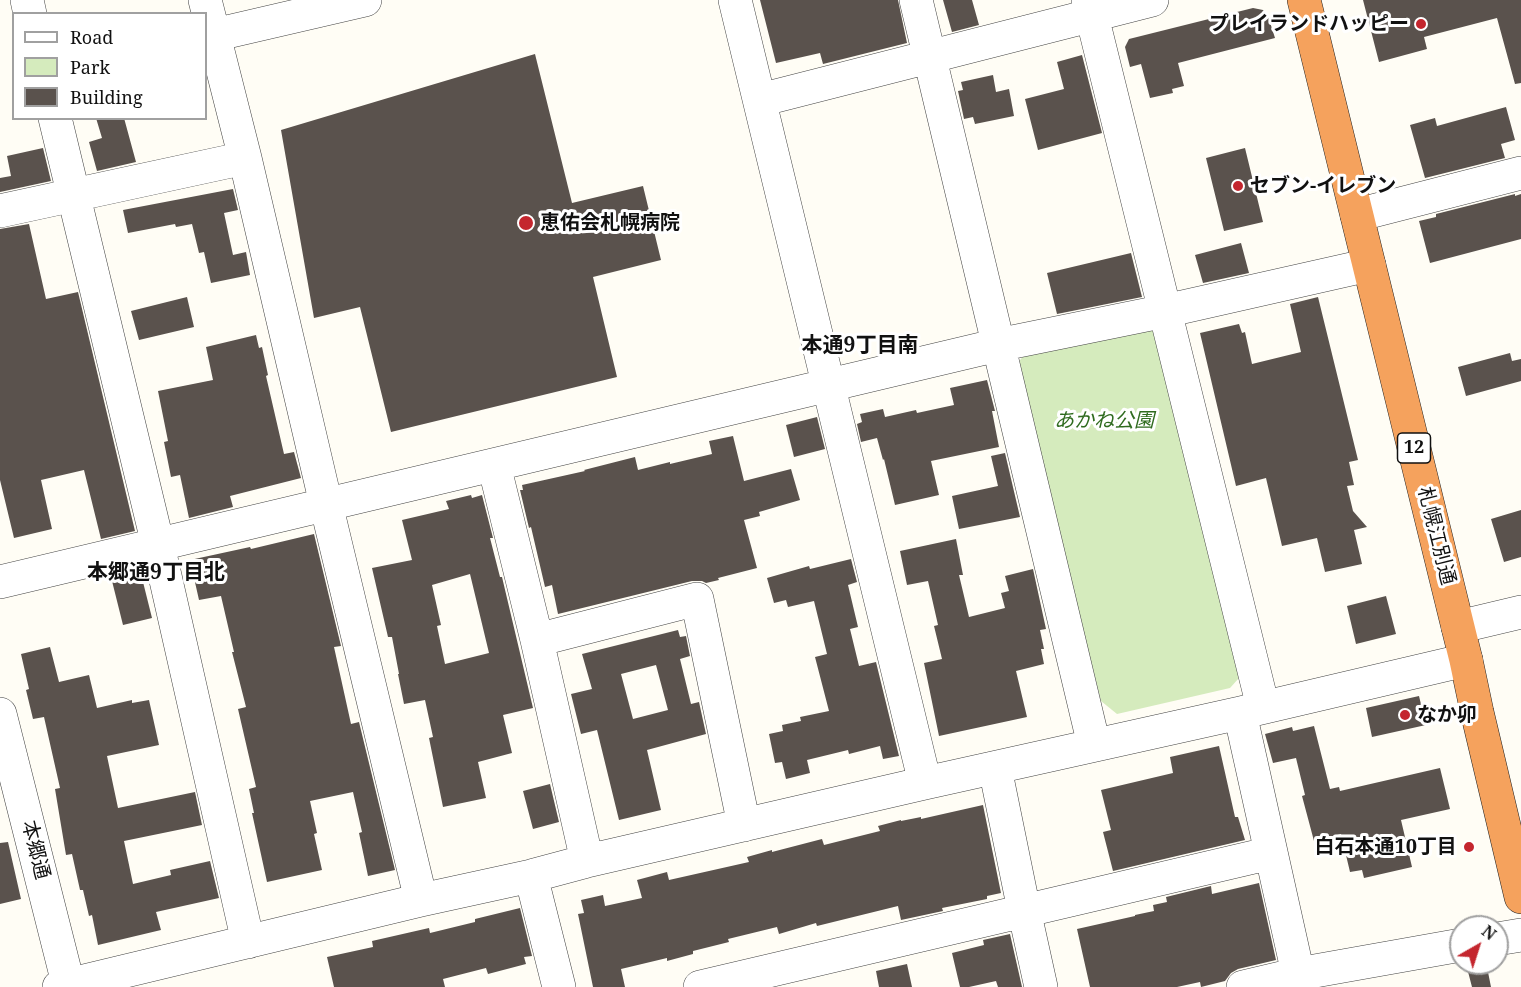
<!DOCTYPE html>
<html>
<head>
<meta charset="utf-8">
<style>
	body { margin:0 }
	#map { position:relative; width:1521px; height:987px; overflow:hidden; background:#fffdf5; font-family:"Noto Serif",serif }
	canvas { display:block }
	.legend { position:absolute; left:12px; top:12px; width:195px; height:108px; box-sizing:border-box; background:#fff; border:2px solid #a0a0a0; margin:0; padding:8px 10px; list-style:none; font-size:18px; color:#111 }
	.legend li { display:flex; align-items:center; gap:12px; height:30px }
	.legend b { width:30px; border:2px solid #a0a0a0 }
	.north { position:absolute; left:1449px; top:915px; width:60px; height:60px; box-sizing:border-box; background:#fff; border:2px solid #a0a0a0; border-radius:50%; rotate:39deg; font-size:16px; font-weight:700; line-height:24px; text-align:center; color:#111 }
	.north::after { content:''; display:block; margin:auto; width:21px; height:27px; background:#c4262e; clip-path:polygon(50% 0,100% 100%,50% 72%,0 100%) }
</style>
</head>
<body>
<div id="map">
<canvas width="1521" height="987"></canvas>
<ul class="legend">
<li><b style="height:8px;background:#fff"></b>Road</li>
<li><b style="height:16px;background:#d5ebbd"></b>Park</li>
<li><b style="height:16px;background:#5a524d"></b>Building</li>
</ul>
<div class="north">N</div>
</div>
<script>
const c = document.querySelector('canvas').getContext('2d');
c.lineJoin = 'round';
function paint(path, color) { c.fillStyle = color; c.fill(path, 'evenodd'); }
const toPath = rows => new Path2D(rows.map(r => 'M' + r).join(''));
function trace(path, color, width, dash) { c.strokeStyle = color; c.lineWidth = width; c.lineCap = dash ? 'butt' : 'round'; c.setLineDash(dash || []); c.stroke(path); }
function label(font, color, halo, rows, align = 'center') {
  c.font = font + ' "Noto Serif","Noto Sans JP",serif'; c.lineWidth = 6; c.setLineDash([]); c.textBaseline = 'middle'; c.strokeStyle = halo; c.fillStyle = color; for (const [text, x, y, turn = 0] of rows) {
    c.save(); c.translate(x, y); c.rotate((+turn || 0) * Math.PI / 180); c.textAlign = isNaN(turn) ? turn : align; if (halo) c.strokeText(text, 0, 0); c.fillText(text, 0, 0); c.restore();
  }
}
paint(toPath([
	[1149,326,1157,331,1239,678,1230,688,1117,714,1101,701,1016,365,1025,354]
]), '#d5ebbd');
paint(toPath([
	[760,0,898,0,907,43,823,64,820,53,776,63],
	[943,0,972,0,979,25,952,32],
	[1363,0,1521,0,1521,83,1515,84,1497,18,1424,37,1427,49,1379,62],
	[1253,8,1263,10,1268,16,1275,38,1178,63,1184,86,1172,89,1173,93,1150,98,1141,64,1130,67,1125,47,1129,39],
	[535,54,572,203,643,186,661,260,593,277,617,377,391,432,360,307,314,318,281,130],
	[1082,55,1102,133,1038,150,1025,99,1064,89,1057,62],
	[993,75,996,92,1009,89,1014,116,975,124,973,117,964,119,958,91,963,90,961,82],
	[1506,107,1515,140,1501,144,1505,158,1425,178,1410,125,1435,118,1437,126],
	[96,118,124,118,136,162,97,171,89,142,102,138],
	[43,148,51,181,0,192,0,178,11,176,7,156],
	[1245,148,1263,222,1224,231,1206,158],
	[233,189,238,210,224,213,233,255,246,252,250,275,211,283,204,252,199,253,192,224,176,227,175,224,128,233,123,210],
	[1515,194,1515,196,1521,194,1521,239,1430,263,1419,221,1436,217,1436,214],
	[29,224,46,299,78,292,135,531,101,539,84,470,41,480,52,529,14,538,0,480,0,229],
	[1241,243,1249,273,1203,283,1195,255],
	[1131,253,1142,297,1057,314,1047,273],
	[187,297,194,327,139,340,131,311],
	[1318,297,1358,460,1349,462,1354,485,1347,486,1353,511,1367,527,1354,530,1362,564,1325,572,1317,538,1282,546,1266,478,1236,486,1200,333,1239,324,1242,333,1245,332,1252,364,1301,352,1290,304],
	[256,335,259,348,262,347,268,375,266,376,284,454,294,452,301,478,230,496,233,507,189,518,180,475,171,477,164,442,168,441,158,391,213,380,206,347],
	[1510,353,1512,361,1521,359,1521,381,1466,396,1458,367],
	[987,380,995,411,992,411,999,447,931,461,939,495,895,505,884,459,883,460,877,438,861,442,857,424,862,422,860,414,883,409,885,417,916,410,917,413,954,405,950,388],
	[817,417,825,449,794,457,786,425],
	[733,436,744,481,791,469,800,500,759,512,760,516,744,520,757,568,718,578,719,580,706,583,702,581,692,581,558,614,552,585,545,587,531,527,529,528,520,490,523,490,522,485,585,471,584,470,635,457,638,470,670,462,670,464,712,454,709,441],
	[1005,453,1020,517,959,529,952,496,998,486,991,456],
	[471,495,472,498,482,495,493,538,490,538,500,577,502,577,533,708,503,715,512,753,478,762,486,798,443,807,429,738,433,737,425,700,404,704,398,674,399,674,392,637,388,637,372,568,412,560,402,520,449,509,446,501],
	[470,574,489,653,445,664,437,626,441,625,432,585],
	[1521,510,1521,557,1504,562,1491,519],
	[314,534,341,646,334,647,351,724,359,722,395,870,368,876,359,833,362,832,353,792,310,801,317,833,314,834,322,870,267,882,252,813,254,813,249,789,256,787,238,709,246,707,232,652,234,652,221,596,199,600,190,560,250,547,251,549],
	[956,539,963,575,959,575,969,617,1005,608,1001,593,1009,591,1005,576,1033,569,1046,629,1040,630,1044,649,1041,649,1044,664,1016,671,1027,717,939,736,924,663,942,659,934,626,938,625,928,581,907,585,900,551],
	[851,559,857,582,848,585,858,627,850,629,859,666,876,662,899,756,883,759,880,746,849,754,848,750,807,760,810,773,786,779,782,762,775,763,769,734,783,731,782,725,801,721,800,717,829,711,815,657,827,654,814,601,788,607,786,600,774,603,767,578,809,566,810,569],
	[141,574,152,618,123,625,112,581],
	[1386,596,1396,634,1356,644,1347,606],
	[678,630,680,637,686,636,690,656,680,659,691,704,699,702,706,734,647,750,661,810,619,820,597,730,581,734,571,694,592,689,582,654],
	[656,665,668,710,633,719,621,674],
	[50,647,59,682,89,675,97,708,132,700,132,703,149,700,159,745,107,756,118,808,195,792,202,825,124,841,133,884,171,875,170,870,210,861,219,898,156,912,161,930,98,945,92,915,89,916,83,890,80,890,72,854,66,855,55,789,60,788,44,717,33,719,26,690,29,689,21,654],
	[1419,696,1426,725,1372,737,1366,708],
	[1314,726,1330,789,1339,787,1340,791,1440,768,1450,809,1401,820,1412,867,1364,878,1362,870,1350,872,1341,834,1314,841,1302,796,1305,795,1296,758,1273,763,1265,734,1292,727,1293,731],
	[1219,746,1235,817,1238,817,1245,840,1113,871,1103,832,1111,830,1101,790,1173,773,1170,757],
	[550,784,559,822,533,829,523,791],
	[983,805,1001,893,987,896,987,899,942,908,943,911,901,920,898,906,817,926,816,923,779,934,777,927,728,939,729,942,693,951,693,954,667,961,667,958,621,969,625,987,593,987,578,914,584,913,581,900,603,895,605,906,642,898,637,880,667,872,669,880,749,862,747,857,772,850,772,852,822,839,824,845,880,831,878,826,901,820,901,821,921,817,921,819],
	[8,842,21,899,0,904,0,843],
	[1259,883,1276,960,1238,969,1231,973,1225,981,1201,987,1200,982,1177,987,1090,987,1077,929,1135,916,1135,915,1154,911,1153,905,1167,902,1166,897,1211,886,1212,894],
	[520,908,532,956,524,957,526,964,488,974,486,968,443,979,445,987,334,987,327,957,373,947,372,941,429,928,430,933,475,922,475,919],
	[1010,934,1022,987,998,987,996,981,969,987,960,987,952,953,984,945,983,940],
	[907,964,912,987,879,987,876,971],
	[1466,964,1487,967,1491,987,1472,987]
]), '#5a524d');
const minor = toPath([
	[27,0,30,14],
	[205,0,245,158,326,504,421,900],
	[735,0,925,783],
	[916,0,1094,745],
	[1088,0,1263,707],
	[214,35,365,0],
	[760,100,1152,0],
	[55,118,158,545,248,942],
	[0,211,245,158],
	[1357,215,1521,173],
	[494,465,537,640,587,861],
	[0,582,998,345,1165,311,1369,265],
	[1458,627,1521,612],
	[537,640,697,599,744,825],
	[1240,713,1301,987],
	[0,714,69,987],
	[995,768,1024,910,1041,987],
	[531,876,559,987],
	[1497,939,1521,935],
	[59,987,421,900,531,876,587,861,925,783,1240,713,1466,660],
	[700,987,1271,853],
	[1243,987,1298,974,1461,945]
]);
const highway = toPath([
	[1304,0,1466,660,1477,712,1521,897]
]);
trace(minor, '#444', 34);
trace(highway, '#222', 34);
trace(minor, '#fff', 33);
trace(highway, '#f5a25d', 33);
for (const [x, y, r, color] of [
	[1421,24,6,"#c4262e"],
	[1238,186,6,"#c4262e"],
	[526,223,8,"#c4262e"],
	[1405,715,6,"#c4262e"],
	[1469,847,6,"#c4262e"]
]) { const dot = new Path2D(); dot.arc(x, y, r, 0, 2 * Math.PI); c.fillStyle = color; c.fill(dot); trace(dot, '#fff', 2); }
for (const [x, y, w] of [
	[1414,448,33]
]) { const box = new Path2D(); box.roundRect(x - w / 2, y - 15, w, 30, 4.5); c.fillStyle = '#fff'; c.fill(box); trace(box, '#111', 1.5); }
label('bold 18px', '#111', null, [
	["12",1414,448]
]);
label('bold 20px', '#111', '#fff', [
	["プレイランドハッピー",1409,24,"right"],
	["セブン-イレブン",1250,186],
	["恵佑会札幌病院",540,223],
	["なか卯",1417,715],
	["白石本通10丁目",1457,847,"right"]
], 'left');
label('italic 20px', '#2f6b1f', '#fff', [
	["あかね公園",1104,421]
]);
label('20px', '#111', '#fff', [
	["札幌江別通",1436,536,76],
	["本郷通",35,850,76]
]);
label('bold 21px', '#111', '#fff', [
	["本通9丁目南",860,346],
	["本郷通9丁目北",156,573]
]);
</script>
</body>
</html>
